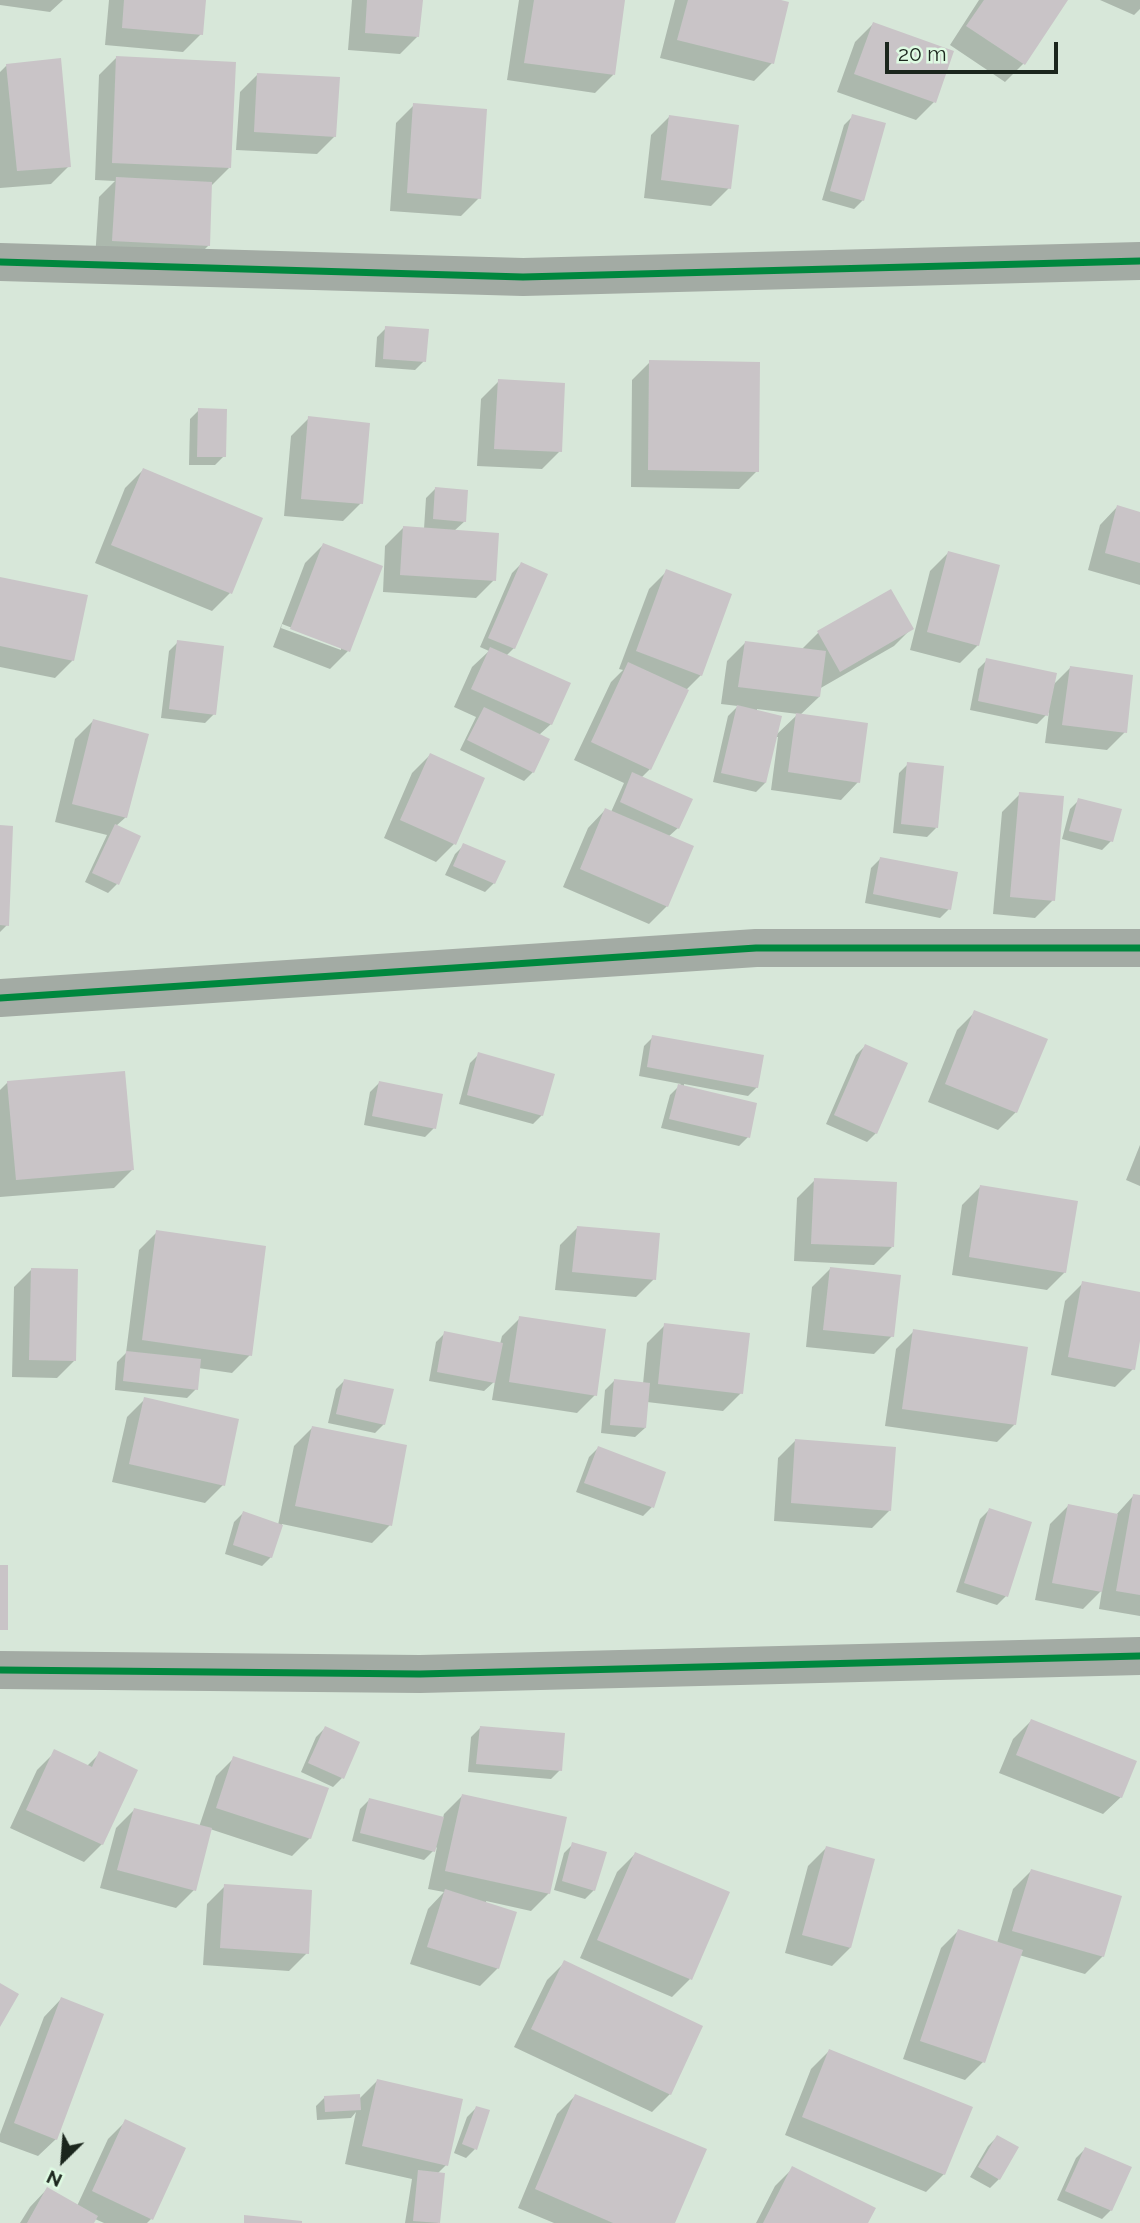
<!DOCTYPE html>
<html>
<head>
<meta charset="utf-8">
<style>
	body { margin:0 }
	#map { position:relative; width:1140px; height:2223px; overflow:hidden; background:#d7e7d9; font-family:Raleway,sans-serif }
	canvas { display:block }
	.north { position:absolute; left:28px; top:2125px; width:70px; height:70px; -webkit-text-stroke:5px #defae2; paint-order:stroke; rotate:205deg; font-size:19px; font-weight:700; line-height:28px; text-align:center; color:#1b261d }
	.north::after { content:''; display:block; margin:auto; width:24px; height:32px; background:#1b261d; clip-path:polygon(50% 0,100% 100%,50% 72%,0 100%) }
	.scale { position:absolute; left:885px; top:42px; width:173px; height:32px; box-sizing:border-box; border:4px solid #1b261d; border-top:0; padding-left:9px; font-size:21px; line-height:24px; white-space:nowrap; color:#1b261d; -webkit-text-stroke:5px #defae2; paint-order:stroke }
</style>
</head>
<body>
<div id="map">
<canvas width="1140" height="2223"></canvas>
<div class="north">N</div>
<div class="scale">20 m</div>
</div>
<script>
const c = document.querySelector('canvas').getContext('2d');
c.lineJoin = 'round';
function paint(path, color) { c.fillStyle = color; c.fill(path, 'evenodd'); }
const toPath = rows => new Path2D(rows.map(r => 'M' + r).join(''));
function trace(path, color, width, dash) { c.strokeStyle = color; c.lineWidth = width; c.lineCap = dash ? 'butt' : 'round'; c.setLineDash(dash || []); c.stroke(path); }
paint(toPath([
	[0,0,63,0,50,12,0,5],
	[109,0,204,0,201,34,183,52,105,45],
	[352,0,421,0,418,36,400,54,348,50],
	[519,0,623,0,613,75,595,93,507,80],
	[675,0,773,0,772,63,754,81,660,58],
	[979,0,1065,0,1023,64,1005,82,950,45],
	[1100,0,1140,0,1140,9,1134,15],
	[873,24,934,102,916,120,837,92,855,42],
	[117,57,229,168,211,186,209,245,191,263,95,259,99,197,115,181,95,180,99,75],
	[7,65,69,166,51,184,0,188,0,72],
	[258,74,335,136,317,154,236,150,240,92],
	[414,105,479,198,461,216,390,211,396,123],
	[853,116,863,200,854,209,822,200,844,125],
	[669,117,729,188,711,206,644,198,651,135],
	[386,328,424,361,415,370,375,367,377,337],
	[650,362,757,471,739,489,631,487,632,380],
	[499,381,560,451,542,469,477,466,481,399],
	[199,410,224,456,215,465,189,465,190,419],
	[309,418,361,503,343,521,284,516,291,436],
	[143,470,261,519,230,593,212,611,95,563,125,488],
	[435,489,465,521,454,531,494,580,476,598,383,592,385,546,403,528,424,529,426,498],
	[1117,507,1140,514,1140,585,1088,570,1100,525],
	[323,545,348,651,330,669,273,647,305,563],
	[282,624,341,647,341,650,281,628],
	[948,553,978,645,960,663,910,650,930,571],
	[521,564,514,648,506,656,551,724,539,735,533,772,524,781,460,750,476,717,454,707,472,667,489,651,480,647,512,573],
	[667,571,701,675,687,689,650,769,641,778,678,828,668,837,667,906,649,924,563,887,588,828,605,810,611,812,624,783,574,760,611,682,623,670,619,669,649,589],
	[0,579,73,660,55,678,0,667],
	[912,628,894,646,819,689,819,697,799,716,858,782,841,800,771,790,778,737,775,737,765,783,756,792,713,782,728,716,738,706,721,704,727,661,745,643,801,650,818,633],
	[757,709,798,714,775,736,757,711],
	[178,642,214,714,205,723,161,718,169,651],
	[987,660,1052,686,1070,668,1125,732,1107,750,1045,743,1049,712,1037,724,970,710,978,669],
	[93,721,126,817,116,826,117,884,108,893,85,882,107,835,55,822,75,739],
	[430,755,454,844,436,862,384,838,412,773],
	[908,764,936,828,927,837,893,833,899,773],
	[1020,794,1053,900,1035,918,993,914,1002,812],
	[1079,800,1111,841,1102,850,1062,839,1070,809],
	[0,827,7,925,0,932],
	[464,845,494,883,485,892,445,875,455,854],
	[880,859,949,909,940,918,865,903,871,868],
	[975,1012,1016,1112,998,1130,928,1102,957,1030],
	[653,1037,757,1087,748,1096,684,1084,684,1087,748,1137,739,1146,661,1128,670,1095,681,1084,639,1076,644,1046],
	[865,1046,876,1133,867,1142,826,1124,856,1055],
	[479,1054,542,1115,533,1124,459,1104,470,1063],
	[8,1082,132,1170,114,1188,0,1197,0,1090],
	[379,1083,434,1128,425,1137,364,1125,370,1092],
	[1140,1145,1140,1186,1126,1180],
	[815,1180,892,1247,874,1265,794,1261,797,1198],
	[980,1187,1065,1272,1047,1290,952,1275,962,1205],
	[578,1227,654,1279,636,1297,555,1290,560,1245],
	[157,1232,250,1355,232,1373,198,1368,196,1389,187,1398,115,1390,117,1362,126,1353,139,1250],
	[32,1269,75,1360,57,1378,12,1377,14,1287],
	[830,1269,892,1336,874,1354,806,1347,812,1287],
	[1083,1283,1140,1294,1140,1331,1133,1369,1115,1387,1051,1375,1065,1301],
	[520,1318,595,1395,577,1413,492,1400,495,1381,484,1391,429,1381,436,1342,445,1333,500,1344,502,1336],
	[665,1325,741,1393,723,1411,647,1402,645,1428,635,1437,601,1433,605,1390,614,1381,643,1384,647,1343],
	[914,1331,1015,1424,997,1442,885,1426,896,1349],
	[345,1380,384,1424,375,1433,328,1423,336,1389],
	[145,1399,223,1485,205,1503,112,1482,127,1417],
	[312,1428,390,1525,372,1543,282,1524,271,1557,262,1566,225,1554,234,1522,243,1513,278,1525,294,1446],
	[796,1440,890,1510,872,1528,774,1521,778,1458],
	[598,1448,652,1507,643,1516,576,1492,589,1457],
	[1134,1495,1140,1496,1140,1616,1099,1609,1102,1590,1083,1609,1035,1600,1050,1524,1068,1506,1116,1515],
	[989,1510,1006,1596,997,1605,956,1592,980,1519],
	[1031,1721,1121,1797,1103,1814,999,1773,1013,1739],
	[325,1728,342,1778,333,1787,301,1772,316,1737],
	[480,1728,560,1770,551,1779,468,1772,471,1737],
	[55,1752,87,1766,100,1753,102,1844,84,1862,10,1828,37,1770],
	[234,1758,310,1838,292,1856,210,1829,194,1890,176,1908,100,1888,116,1828,134,1810,199,1827,216,1776],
	[462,1796,549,1893,531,1911,486,1901,498,1968,480,1986,410,1964,428,1909,444,1892,428,1889,437,1847,424,1860,352,1841,360,1809,369,1800,443,1818,444,1814],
	[573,1844,594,1890,585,1899,554,1890,564,1853],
	[826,1848,850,1948,832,1966,785,1953,808,1866],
	[635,1854,690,1979,672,1997,580,1958,617,1872],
	[1031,1871,1103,1956,1085,1974,1019,1955,983,2062,965,2080,903,2059,941,1948,959,1930,997,1943,1013,1889],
	[225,1886,307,1953,289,1971,203,1965,207,1904],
	[565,1962,670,2094,652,2112,514,2047,547,1980],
	[61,1999,56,2139,38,2156,0,2142,0,2134,44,2017],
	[829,2051,944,2174,926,2192,785,2135,811,2069],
	[377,2081,446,2165,437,2174,443,2174,438,2223,405,2223,412,2179,345,2164,356,2112,351,2118,317,2120,316,2106,325,2097,359,2099],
	[575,2096,673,2223,554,2223,518,2208,557,2114],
	[476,2108,475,2149,466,2158,454,2153,467,2117],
	[126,2121,151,2219,147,2223,104,2223,95,2219,92,2223,20,2223,30,2207,47,2189,77,2206,108,2139],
	[997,2137,999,2179,990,2188,970,2177,988,2146],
	[1085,2149,1111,2210,1102,2219,1057,2200,1076,2158],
	[793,2168,866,2223,756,2223,775,2186]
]), '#0003');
paint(toPath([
	[124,0,206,0,203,35,122,28],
	[367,0,423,0,419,37,365,33],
	[534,0,625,0,615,75,524,63],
	[688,0,781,0,789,2,774,64,677,40],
	[984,0,1068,0,1025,65,966,26],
	[873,22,954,51,936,103,854,74],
	[116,56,236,62,231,168,112,163],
	[61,58,71,167,17,171,6,64],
	[257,73,340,77,336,137,254,132],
	[413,103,487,109,481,199,407,193],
	[852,114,886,123,864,201,830,191],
	[669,115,739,125,731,189,661,180],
	[116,177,212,182,210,246,112,241],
	[385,326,429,329,426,362,383,359],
	[649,360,760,362,759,472,648,470],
	[498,379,565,383,562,452,494,449],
	[198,408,227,409,226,457,197,457],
	[308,416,370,423,363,504,301,499],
	[143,468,263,518,232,594,111,545],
	[435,487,468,490,466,522,433,519],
	[1117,505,1140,512,1140,563,1105,553],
	[403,526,499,533,496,581,400,575],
	[323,543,383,566,350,652,290,629],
	[948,551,1000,565,979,646,927,632],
	[521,562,548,574,515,649,488,638],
	[666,569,732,594,702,676,636,651],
	[0,577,88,595,74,661,0,646],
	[891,589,914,629,840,672,817,631],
	[177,640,224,646,216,715,169,709],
	[745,641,826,651,820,697,738,687],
	[490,647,571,683,552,725,471,689],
	[986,658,1057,673,1048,716,978,701],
	[628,662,689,690,651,770,591,742],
	[1070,666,1133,675,1127,733,1062,725],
	[737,705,782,716,766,783,721,773],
	[484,707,550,739,534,773,467,740],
	[796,713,868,723,860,783,788,772],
	[93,719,149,734,127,818,72,804],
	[430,753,485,778,456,845,400,820],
	[907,762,944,766,938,828,901,824],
	[632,772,693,799,679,829,620,802],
	[1019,792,1064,796,1055,901,1010,897],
	[1078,798,1122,809,1113,842,1069,831],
	[605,808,694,846,668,907,580,869],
	[115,824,141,836,119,885,92,873],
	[0,825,13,826,9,926,0,925],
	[463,843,506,861,495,884,453,866],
	[880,857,958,872,951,910,873,894],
	[974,1010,1048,1039,1017,1113,945,1084],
	[652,1035,764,1055,758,1088,647,1067],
	[865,1044,908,1063,877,1134,834,1115],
	[478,1052,555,1074,543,1116,467,1095],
	[125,1071,134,1170,16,1180,7,1081],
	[379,1081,443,1094,436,1129,372,1116],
	[678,1084,757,1103,750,1138,669,1119],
	[814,1178,897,1182,894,1247,811,1244],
	[980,1185,1078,1201,1066,1273,969,1257],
	[577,1226,660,1233,656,1280,572,1272],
	[156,1230,266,1246,252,1356,142,1340],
	[830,1267,901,1275,894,1337,823,1330],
	[31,1268,78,1269,76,1361,29,1360],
	[1082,1281,1140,1292,1140,1341,1135,1370,1068,1357],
	[519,1316,606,1329,597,1396,509,1382],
	[664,1323,750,1333,743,1394,658,1384],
	[913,1329,1028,1347,1016,1425,902,1409],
	[444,1331,503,1343,495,1383,437,1372],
	[126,1351,201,1359,198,1390,123,1381],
	[344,1379,394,1389,385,1425,336,1414],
	[614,1379,650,1383,646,1428,610,1425],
	[144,1397,239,1419,225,1486,129,1464],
	[312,1426,407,1445,392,1526,295,1506],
	[795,1439,896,1447,891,1511,791,1503],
	[598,1446,666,1472,654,1508,584,1483],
	[1133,1494,1140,1495,1140,1595,1116,1591],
	[1068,1504,1118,1514,1102,1592,1052,1583],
	[989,1508,1032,1522,1008,1597,964,1583],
	[243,1511,283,1525,272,1558,233,1545],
	[0,1565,8,1565,8,1630,0,1630],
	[1031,1719,1137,1761,1122,1798,1016,1755],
	[325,1726,360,1742,344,1779,308,1763],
	[480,1726,565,1733,562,1771,476,1764],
	[54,1749,92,1767,99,1751,138,1770,103,1845,26,1810],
	[233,1756,329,1788,311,1839,216,1808],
	[462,1794,567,1817,550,1894,445,1871],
	[369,1798,444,1817,435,1852,360,1833],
	[134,1808,212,1828,196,1891,117,1870],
	[572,1842,607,1852,595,1891,562,1881],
	[826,1846,875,1859,851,1948,802,1935],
	[635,1852,730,1892,692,1980,597,1940],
	[1031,1869,1122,1896,1104,1957,1012,1931],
	[224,1884,312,1890,309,1954,220,1948],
	[445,1889,517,1912,499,1969,427,1947],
	[958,1929,1023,1950,985,2063,920,2041],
	[564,1960,703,2026,671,2095,531,2029],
	[0,1983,19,1994,0,2027],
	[61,1997,104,2014,57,2140,14,2123],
	[829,2049,973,2107,945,2175,802,2117],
	[377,2079,463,2099,448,2166,362,2146],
	[360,2094,361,2110,325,2112,324,2096],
	[575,2094,707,2149,675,2223,613,2223,535,2189],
	[476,2106,490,2110,477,2150,462,2144],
	[125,2119,186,2148,153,2220,92,2191],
	[997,2135,1019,2147,1000,2180,978,2167],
	[1085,2147,1132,2167,1112,2211,1065,2191],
	[792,2166,876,2208,868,2223,763,2223],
	[418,2170,445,2173,440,2223,413,2221],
	[47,2187,98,2216,94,2223,27,2223],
	[244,2215,302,2221,302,2223,244,2223]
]), '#c9c4c7');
trace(toPath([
	[0,262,523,277,1140,261],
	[0,998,756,948,1140,948],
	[0,1670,420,1674,1140,1656]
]), '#a3aba4', 38);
trace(toPath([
	[0,262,523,277,1140,261],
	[0,998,756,948,1140,948],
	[0,1670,420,1674,1140,1656]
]), '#00873e', 7);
</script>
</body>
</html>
